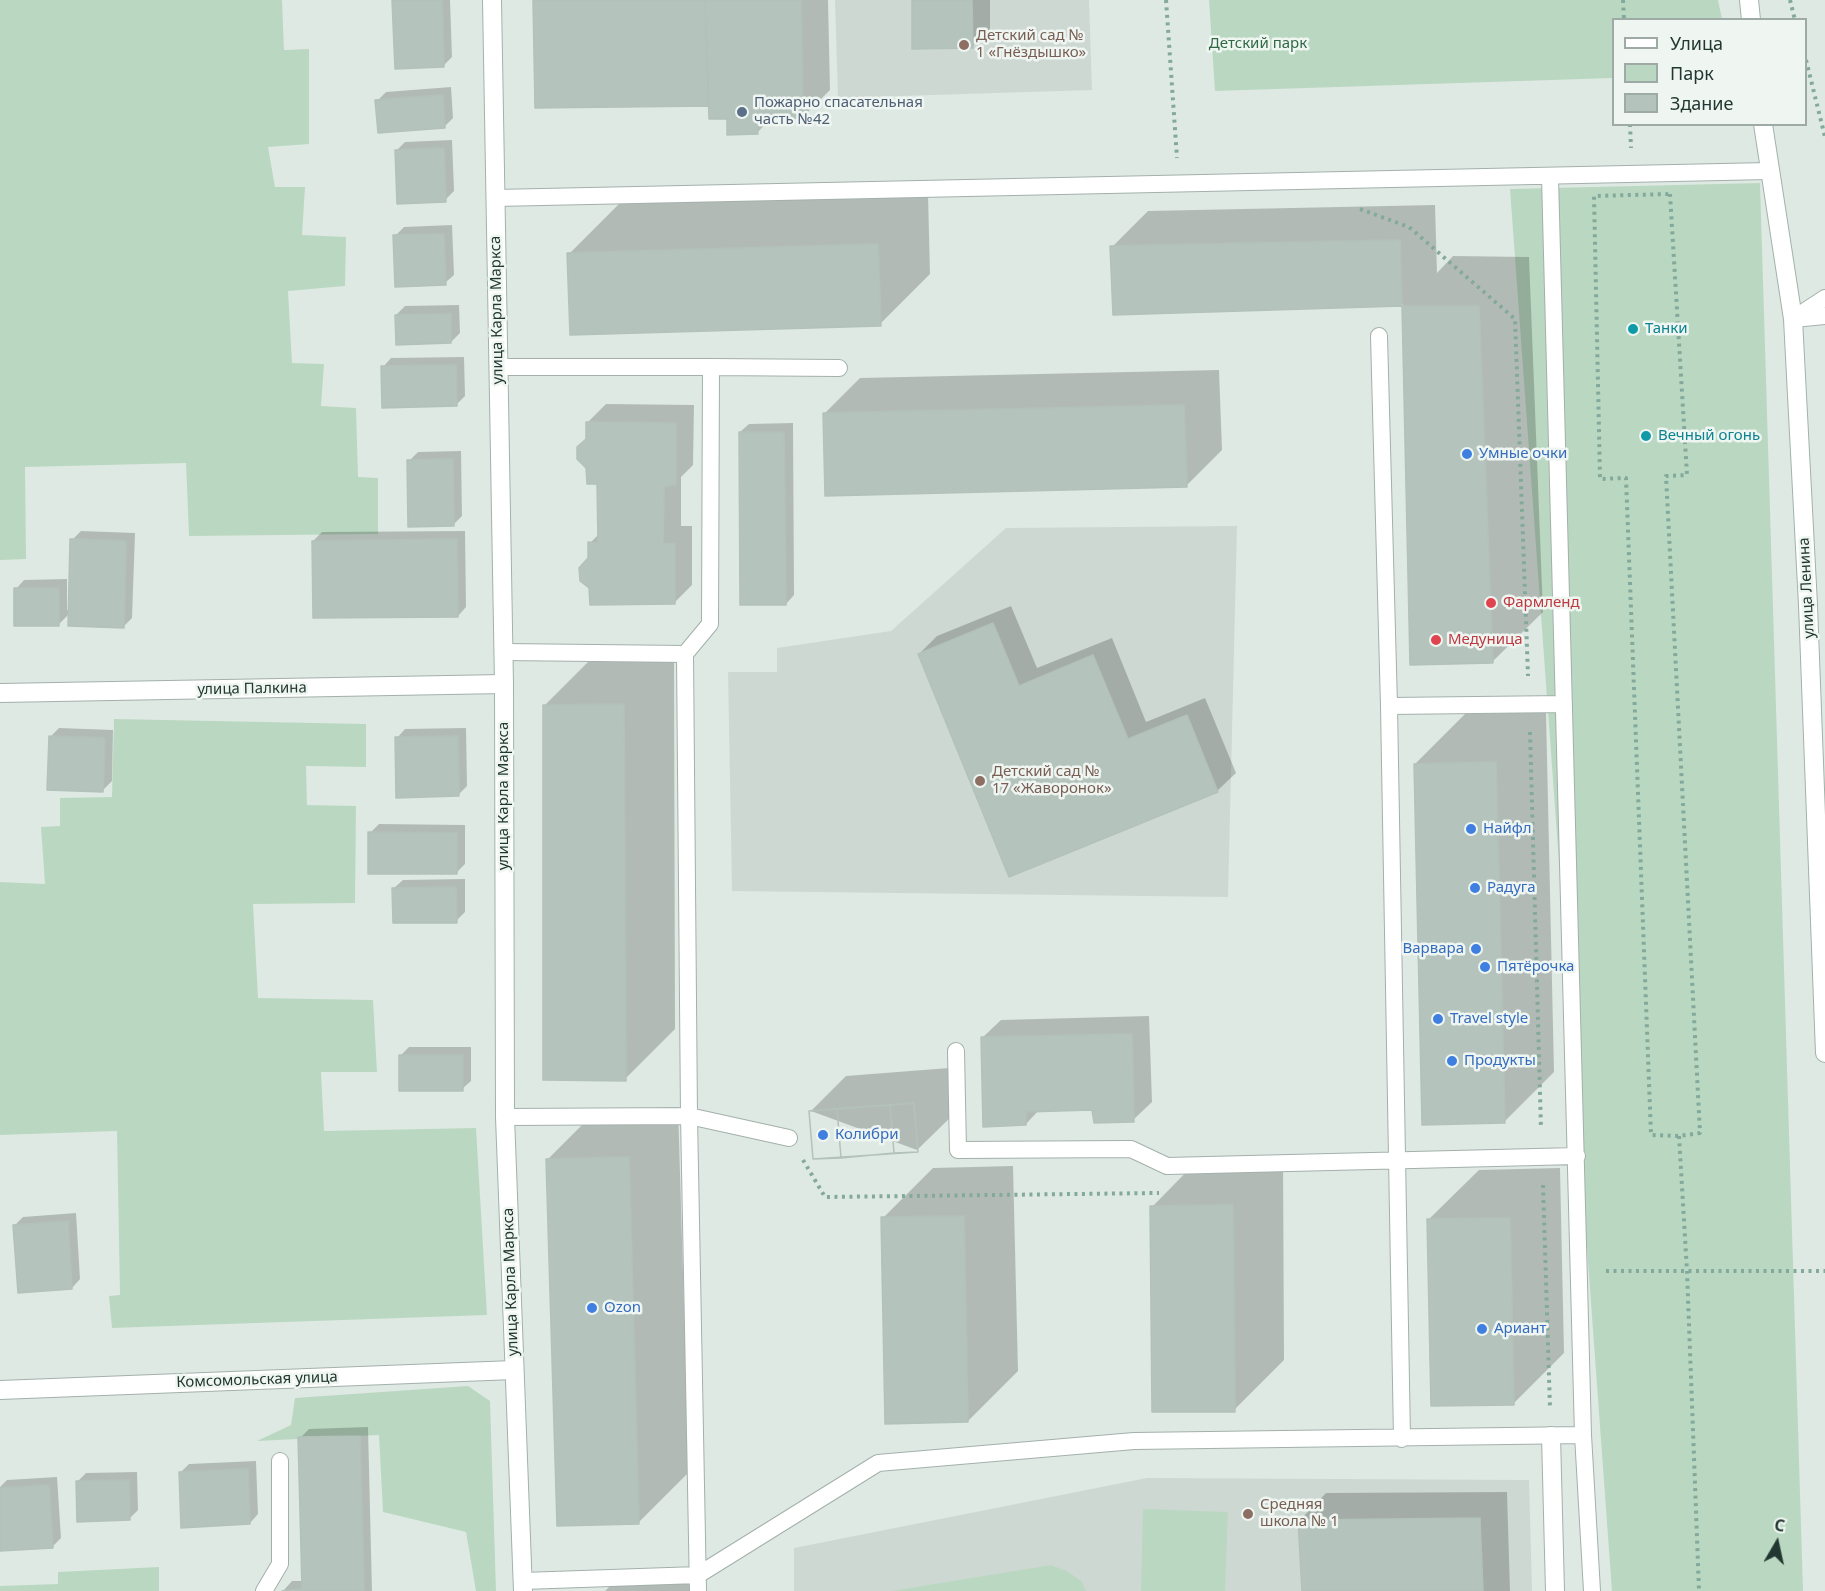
<!DOCTYPE html>
<html>
<head>
<meta charset="utf-8">
<style>
	body { margin:0 }
	#map { position:relative; width:1825px; height:1591px; overflow:hidden; background:#dfe9e4; font-family:"Noto Sans",sans-serif }
	canvas { display:block }
	.legend { position:absolute; left:1612px; top:18px; width:195px; height:108px; box-sizing:border-box; background:#eff6f2; border:2px solid #9daaa5; margin:0; padding:8px 10px; list-style:none; font-size:18px; color:#223731 }
	.legend li { display:flex; align-items:center; gap:12px; height:30px }
	.legend b { width:30px; border:2px solid #9daaa5 }
	.north { position:absolute; left:1747px; top:1513px; width:60px; height:60px; -webkit-text-stroke:4px #eff6f2; paint-order:stroke; rotate:9deg; font-size:16px; font-weight:700; line-height:24px; text-align:center; color:#223731 }
	.north::after { content:''; display:block; margin:auto; width:21px; height:27px; background:#223731; clip-path:polygon(50% 0,100% 100%,50% 72%,0 100%) }
</style>
</head>
<body>
<div id="map">
<canvas width="1825" height="1591"></canvas>
<ul class="legend">
<li><b style="height:8px;background:#fff"></b>Улица</li>
<li><b style="height:16px;background:#bad8c1"></b>Парк</li>
<li><b style="height:16px;background:#b5c3bd"></b>Здание</li>
</ul>
<div class="north">С</div>
</div>
<script>
const c = document.querySelector('canvas').getContext('2d');
c.lineJoin = 'round';
function paint(path, color) { c.fillStyle = color; c.fill(path, 'evenodd'); }
const toPath = rows => new Path2D(rows.map(r => 'M' + r).join(''));
function trace(path, color, width, dash) { c.strokeStyle = color; c.lineWidth = width; c.lineCap = dash ? 'butt' : 'round'; c.setLineDash(dash || []); c.stroke(path); }
function label(font, color, halo, rows, align = 'center') {
  c.font = font + ' "Noto Sans",sans-serif'; c.lineWidth = 5; c.setLineDash([]); c.textBaseline = 'middle'; c.strokeStyle = halo; c.fillStyle = color; for (const [text, x, y, turn = 0] of rows) {
    c.save(); c.translate(x, y); c.rotate((+turn || 0) * Math.PI / 180); c.textAlign = isNaN(turn) ? turn : align; if (halo) c.strokeText(text, 0, 0); c.fillText(text, 0, 0); c.restore();
  }
}
paint(toPath([
	[835,0,1089,0,1092,90,838,98],
	[1237,526,1228,897,732,891,728,672,777,672,777,648,891,631,1006,528],
	[1147,1478,1529,1480,1532,1591,794,1591,794,1548]
]), '#ced8d3');
paint(toPath([
	[0,0,282,0,284,50,309,49,309,144,268,147,275,187,305,187,302,235,346,237,345,286,288,291,292,363,324,364,321,406,356,408,358,477,378,478,378,534,189,536,186,463,25,467,26,559,0,560],
	[1209,0,1718,0,1722,19,1614,20,1613,78,1215,91],
	[1760,183,1803,1591,1612,1591,1510,189],
	[114,719,366,724,366,767,306,766,307,805,356,806,355,903,253,904,258,998,373,1000,377,1072,321,1072,324,1131,476,1128,487,1315,112,1328,109,1296,120,1295,117,1131,0,1135,0,882,45,884,41,827,60,826,60,798,112,797],
	[468,1386,490,1401,496,1591,476,1591,466,1532,383,1512,379,1435,257,1441,291,1425,295,1398],
	[1143,1509,1228,1512,1225,1591,1141,1591],
	[1051,1565,1067,1571,1081,1581,1086,1591,892,1591],
	[159,1567,159,1591,0,1591,0,1586,58,1584,58,1572]
]), '#bad8c1');
paint(toPath([
	[394,0,450,0,452,57,443,66],
	[535,0,828,0,830,90,803,117,772,117,757,133],
	[913,0,990,0,990,29,972,47],
	[451,87,453,118,444,127,377,101,386,92],
	[452,140,454,191,445,200,396,151,405,142],
	[928,194,930,274,880,324,569,254,619,204],
	[1435,205,1437,273,1453,256,1529,257,1543,612,1492,662,1412,663,1403,304,1114,314,1112,247,1148,211],
	[452,225,454,275,445,283,395,236,404,227],
	[459,305,460,333,451,342,396,315,405,306],
	[464,357,465,396,457,404,383,367,391,358],
	[1219,370,1222,450,1186,486,824,414,860,378],
	[606,404,694,405,693,465,681,477,681,526,692,526,692,585,674,603,590,558,590,543,600,533,598,482,587,439,587,423],
	[793,423,794,595,786,604,740,432,749,424],
	[461,451,462,516,453,525,409,461,418,452],
	[81,531,135,533,132,618,123,627,70,613,58,625,16,589,24,580,67,579,67,610,70,610,72,540],
	[465,531,466,607,458,616,313,541,322,532],
	[1011,606,1037,668,1112,638,1146,722,1205,698,1236,773,1217,791,919,654,937,636],
	[674,655,675,1029,625,1079,544,706,594,656],
	[1546,712,1554,1072,1504,1122,1415,764,1465,714],
	[59,728,113,730,112,781,103,790,50,737],
	[466,728,467,786,458,795,397,738,405,729],
	[379,824,465,825,465,864,456,873,370,833],
	[465,879,465,912,456,921,394,888,403,880],
	[1149,1016,1152,1102,1133,1120,1094,1108,1039,1110,1026,1124,982,1038,1001,1020],
	[409,1047,471,1047,471,1081,462,1089,400,1056],
	[949,1068,953,1115,917,1150,811,1111,846,1076],
	[678,1107,689,1472,639,1522,547,1160,597,1110],
	[1202,1156,1283,1156,1284,1360,1234,1410,1152,1207],
	[1013,1166,1018,1371,968,1421,883,1218,933,1168],
	[1560,1168,1564,1353,1514,1403,1428,1220,1479,1170],
	[76,1213,80,1279,72,1288,14,1226,23,1217],
	[368,1427,372,1591,283,1591,292,1581,303,1581,300,1438,309,1429],
	[256,1461,258,1514,250,1523,180,1473,189,1464],
	[137,1472,138,1510,129,1519,77,1482,86,1473],
	[57,1477,61,1538,52,1547,0,1528,0,1487,7,1480],
	[1507,1492,1510,1591,1303,1591,1299,1521,1326,1493],
	[700,1574,700,1591,605,1591,619,1577]
]), '#0003');
const building = toPath([
	[392,0,442,0,444,67,395,69,392,0],
	[533,0,705,0,709,106,535,108,533,0],
	[705,0,801,0,803,118,757,119,758,134,727,135,727,119,709,119,705,0],
	[912,0,972,0,973,48,912,49,912,0],
	[443,95,445,128,378,133,375,100,443,95],
	[444,148,446,202,397,204,395,150,444,148],
	[444,234,446,285,395,287,393,235,444,234],
	[1400,240,1402,306,1113,315,1110,246,1400,240],
	[878,244,881,326,570,335,567,253,878,244],
	[1402,306,1479,306,1493,663,1410,665,1402,306],
	[451,314,451,343,396,345,395,315,451,314],
	[456,365,457,406,382,408,381,366,456,365],
	[1184,405,1187,487,825,496,823,413,1184,405],
	[586,422,676,423,676,485,664,486,663,544,675,543,675,604,590,605,589,588,580,581,579,568,588,558,588,542,598,543,597,484,587,484,586,468,577,459,577,447,586,439,586,422],
	[739,432,784,432,786,605,740,605,739,432],
	[453,459,454,526,408,527,407,460,453,459],
	[70,539,126,541,124,628,68,626,70,539],
	[457,539,458,617,313,618,312,541,457,539],
	[14,588,59,588,59,626,14,626,14,588],
	[993,623,1019,686,1093,655,1128,739,1187,715,1218,792,1009,877,918,654,993,623],
	[624,704,626,1081,543,1080,543,705,624,704],
	[49,736,105,738,103,792,47,790,49,736],
	[458,736,459,796,396,798,395,737,458,736],
	[1496,762,1505,1123,1422,1125,1414,764,1496,762],
	[368,832,457,833,457,874,368,874,368,832],
	[456,887,457,923,393,923,392,888,456,887],
	[1132,1034,1134,1122,1094,1123,1092,1110,1026,1112,1026,1125,983,1127,981,1037,1132,1034],
	[399,1055,463,1055,463,1091,399,1091,399,1055],
	[914,1103,918,1152,813,1159,809,1111,914,1103],
	[914,1103,918,1152,894,1153,890,1105,914,1103],
	[890,1105,894,1153,841,1158,837,1109,890,1105],
	[837,1109,841,1158,813,1159,809,1111,837,1109],
	[629,1157,639,1524,557,1526,546,1159,629,1157],
	[1233,1205,1235,1412,1152,1412,1150,1206,1233,1205],
	[964,1216,968,1422,885,1424,881,1217,964,1216],
	[1510,1218,1514,1405,1431,1406,1427,1219,1510,1218],
	[68,1221,72,1289,18,1293,13,1225,68,1221],
	[360,1436,364,1591,282,1591,302,1589,298,1437,360,1436],
	[248,1469,250,1524,181,1528,179,1472,248,1469],
	[129,1480,130,1520,77,1522,76,1481,129,1480],
	[49,1485,53,1548,0,1551,0,1488,49,1485],
	[1480,1518,1483,1591,1302,1591,1298,1520,1480,1518]
]);
paint(building, '#b5c3bd');
trace(building, '#b3c1bb', 1.5);
const lane = toPath([
	[1550,177,1583,1435,1592,1591],
	[495,198,1769,171],
	[1793,319,1825,298],
	[1794,319,1825,316],
	[1379,336,1389,706,1402,1439],
	[498,367,711,367,710,624,685,654],
	[711,367,839,368],
	[503,652,685,654,689,1116,789,1138],
	[1389,706,1564,704],
	[956,1051,958,1150,1131,1149,1167,1166,1577,1156],
	[505,1117,689,1116,698,1591],
	[523,1581,698,1575,878,1463,1134,1441,1583,1435],
	[264,1591,280,1564,280,1461]
]);
const street = toPath([
	[0,693,504,684],
	[0,1390,514,1370],
	[1551,1436,1555,1591]
]);
const secondary = toPath([
	[492,0,504,684,505,1117,523,1591],
	[1749,0,1751,20],
	[1763,124,1793,319,1808,605,1825,1053]
]);
trace(lane, '#a3b0ab', 18);
trace(street, '#a3b0ab', 20);
trace(secondary, '#a0b3ab', 20);
trace(toPath([
	[1166,0,1177,158],
	[1623,0,1624,20],
	[1790,0,1795,20],
	[1806,60,1825,137],
	[1630,124,1631,148],
	[1670,194,1687,475,1666,476,1700,1133,1679,1136,1651,1135,1626,478,1600,479,1594,196,1670,194],
	[1360,209,1409,227,1515,319,1528,676],
	[1530,732,1541,1129],
	[1679,1136,1687,1271,1699,1591],
	[803,1160,825,1197,1159,1193],
	[1543,1185,1550,1408],
	[1606,1271,1825,1271]
]), '#83a99c', 4, [3, 4.5]);
trace(lane, '#fff', 16);
trace(street, '#fff', 18);
trace(secondary, '#fff', 18);
for (const [x, y, r, color] of [
	[964,45,6,"#8d6e63"],
	[742,112,6,"#5c6f8a"],
	[1633,329,6,"#0f9aa8"],
	[1646,436,6,"#0f9aa8"],
	[1467,454,6,"#3f7fe0"],
	[1491,603,6,"#e0444e"],
	[1436,640,6,"#e0444e"],
	[980,781,6,"#8d6e63"],
	[1471,829,6,"#3f7fe0"],
	[1475,888,6,"#3f7fe0"],
	[1476,949,6,"#3f7fe0"],
	[1485,967,6,"#3f7fe0"],
	[1438,1019,6,"#3f7fe0"],
	[1452,1061,6,"#3f7fe0"],
	[823,1135,6,"#3f7fe0"],
	[592,1308,6,"#3f7fe0"],
	[1482,1329,6,"#3f7fe0"],
	[1248,1514,6,"#8d6e63"]
]) { const dot = new Path2D(); dot.arc(x, y, r, 0, 2 * Math.PI); c.fillStyle = color; c.fill(dot); trace(dot, '#eff6f2', 2); }
label('15px', '#785e54', '#eff6f2', [
	["Детский сад №",976,36],
	["1 «Гнёздышко»",976,53],
	["Детский сад №",992,772],
	["17 «Жаворонок»",992,789],
	["Средняя",1260,1505],
	["школа № 1",1260,1522]
], 'left');
label('15px', '#316845', '#eff6f2', [
	["Детский парк",1258,44]
]);
label('15px', '#4e5e75', '#eff6f2', [
	["Пожарно спасательная",754,103],
	["часть №42",754,120]
], 'left');
label('15px', '#223731', '#eff6f2', [
	["улица Карла Маркса",497,310,-91],
	["улица Ленина",1807,588,-93],
	["улица Палкина",252,689,-1],
	["улица Карла Маркса",504,796,-90],
	["улица Карла Маркса",511,1282,-92],
	["Комсомольская улица",257,1380,-2]
]);
label('15px', '#0d838f', '#eff6f2', [
	["Танки",1645,329],
	["Вечный огонь",1658,436]
], 'left');
label('15px', '#366cbe', '#eff6f2', [
	["Умные очки",1479,454],
	["Найфл",1483,829],
	["Радуга",1487,888],
	["Варвара",1464,949,"right"],
	["Пятёрочка",1497,967],
	["Travel style",1450,1019],
	["Продукты",1464,1061],
	["Колибри",835,1135],
	["Ozon",604,1308],
	["Ариант",1494,1329]
], 'left');
label('15px', '#be3a42', '#eff6f2', [
	["Фармленд",1503,603],
	["Медуница",1448,640]
], 'left');
</script>
</body>
</html>
